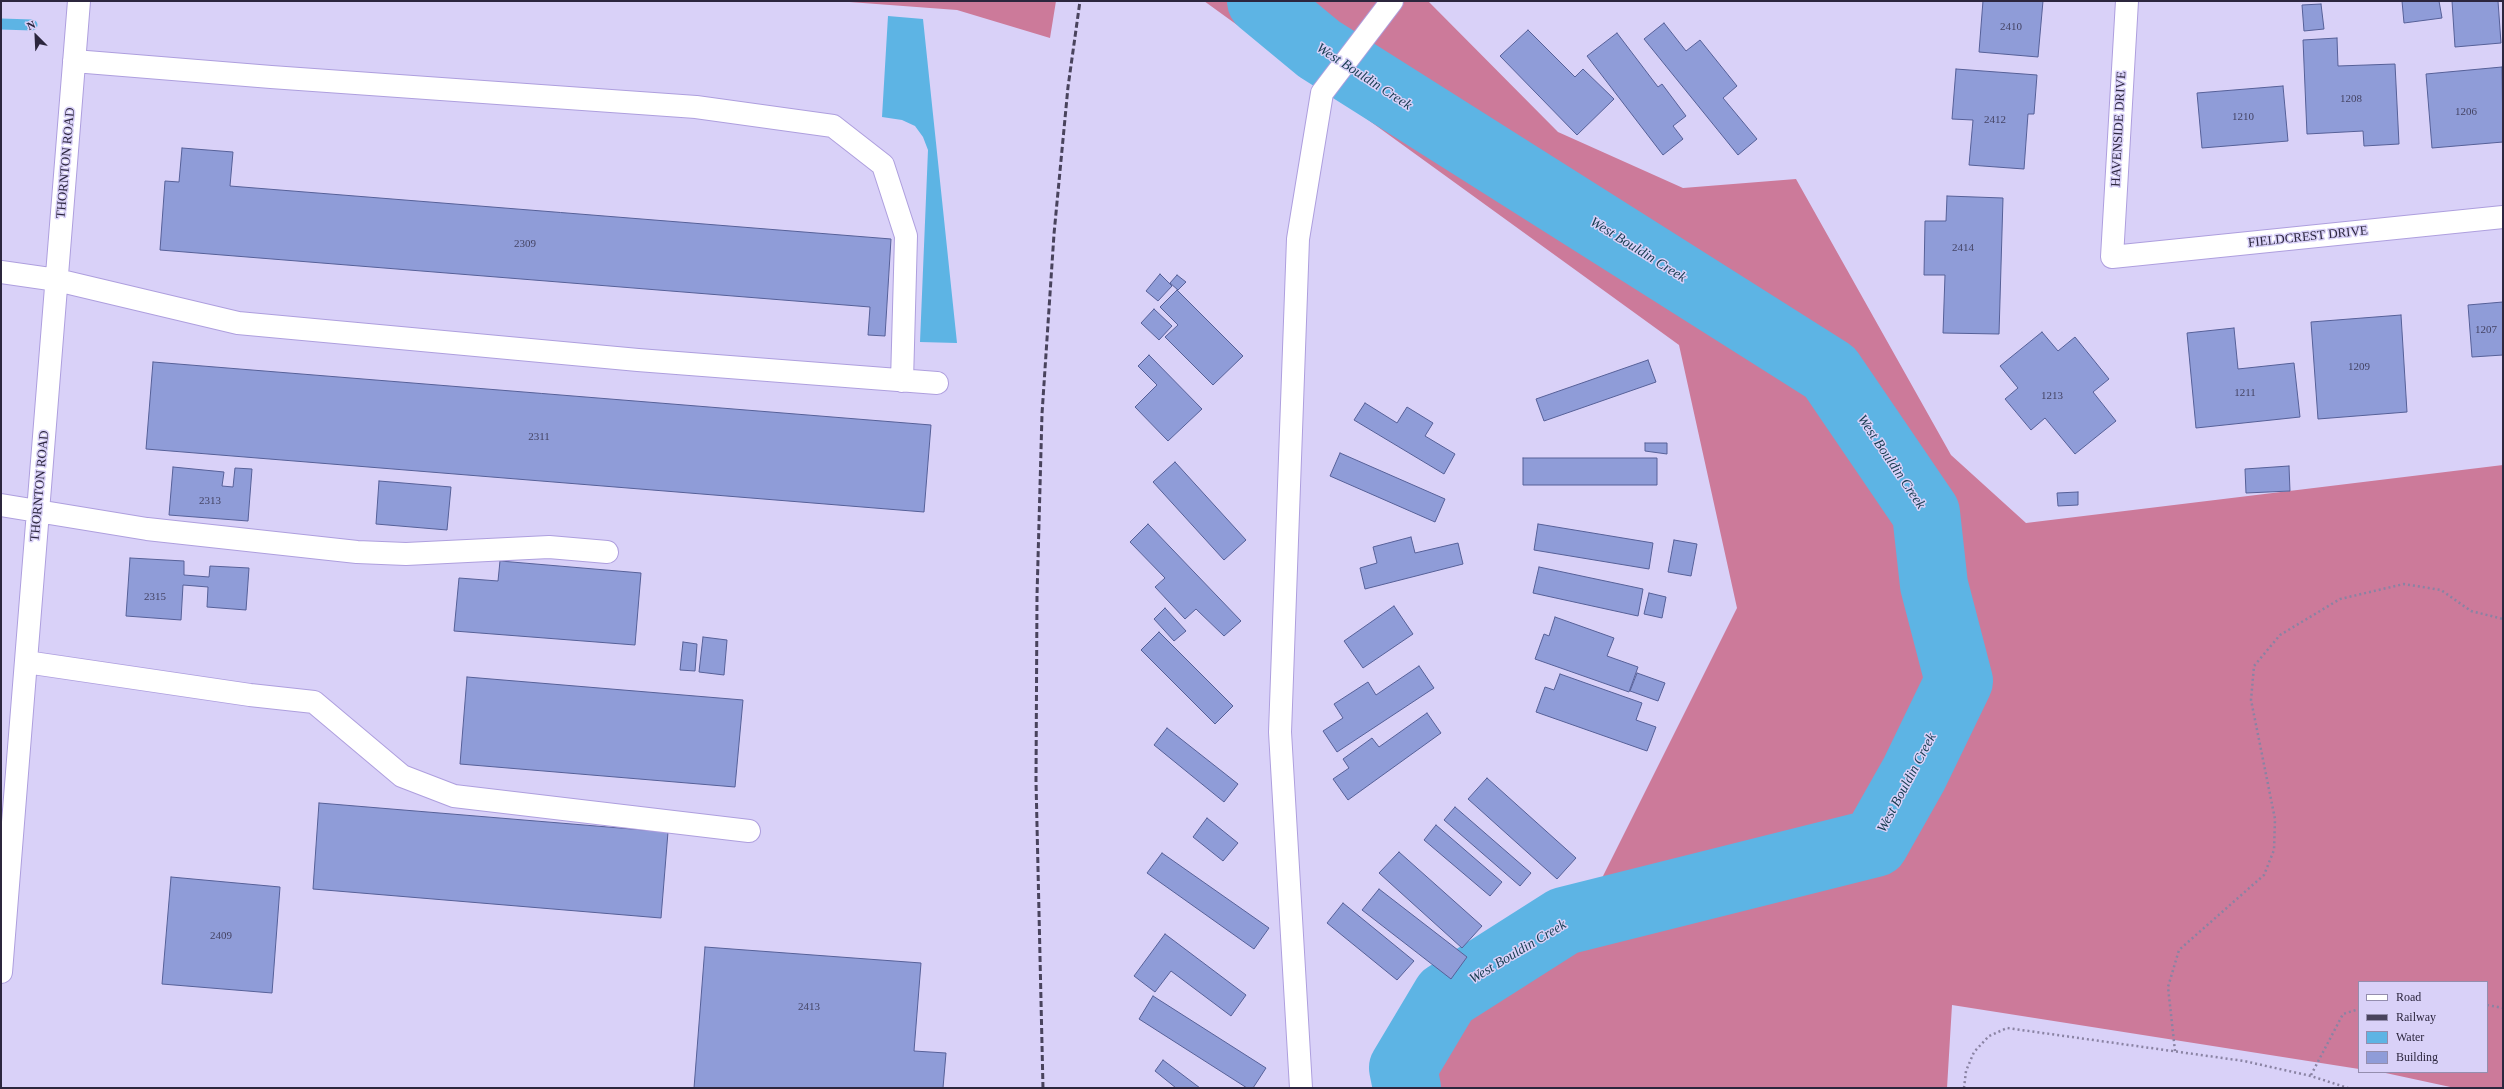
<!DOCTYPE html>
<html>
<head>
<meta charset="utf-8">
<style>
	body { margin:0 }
	#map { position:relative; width:2504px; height:1089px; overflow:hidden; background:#d9d1f8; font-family:"Times New Roman",serif }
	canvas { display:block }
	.frame { position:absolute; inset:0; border:2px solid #2c263e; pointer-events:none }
	.legend { position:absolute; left:2358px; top:981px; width:130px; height:92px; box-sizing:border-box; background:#d9d1f8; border:1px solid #948dae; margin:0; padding:5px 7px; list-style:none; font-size:12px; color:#2c263e }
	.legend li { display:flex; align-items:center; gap:8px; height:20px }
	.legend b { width:20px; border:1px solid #948dae }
	.north { position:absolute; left:16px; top:16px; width:40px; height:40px; -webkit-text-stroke:3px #d9d1f8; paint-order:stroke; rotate:336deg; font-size:11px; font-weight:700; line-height:16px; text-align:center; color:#2c263e }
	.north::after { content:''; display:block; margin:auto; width:14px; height:18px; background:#2c263e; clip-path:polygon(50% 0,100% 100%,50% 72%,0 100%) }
</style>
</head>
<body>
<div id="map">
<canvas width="2504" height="1089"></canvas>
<div class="frame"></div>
<ul class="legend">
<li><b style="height:5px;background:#fff"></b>Road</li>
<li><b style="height:5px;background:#49435d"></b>Railway</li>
<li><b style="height:11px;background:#5db4e4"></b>Water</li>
<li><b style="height:11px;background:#8f9cd8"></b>Building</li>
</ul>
<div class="north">N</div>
</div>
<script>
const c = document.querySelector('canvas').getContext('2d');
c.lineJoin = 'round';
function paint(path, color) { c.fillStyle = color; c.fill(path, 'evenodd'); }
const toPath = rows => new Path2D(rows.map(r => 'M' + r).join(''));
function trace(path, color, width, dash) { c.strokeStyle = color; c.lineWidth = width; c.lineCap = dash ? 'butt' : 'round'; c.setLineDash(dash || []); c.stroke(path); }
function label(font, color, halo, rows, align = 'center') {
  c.font = font + ' "Times New Roman",serif'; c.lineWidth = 3; c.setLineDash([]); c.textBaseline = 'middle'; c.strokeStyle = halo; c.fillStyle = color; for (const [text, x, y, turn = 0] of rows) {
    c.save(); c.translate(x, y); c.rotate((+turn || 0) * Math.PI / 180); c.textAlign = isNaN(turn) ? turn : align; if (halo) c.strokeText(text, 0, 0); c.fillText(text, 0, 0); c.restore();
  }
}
paint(toPath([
	[836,1,1056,1,1050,38,957,10],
	[1204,1,1428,1,1558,132,1683,188,1796,179,1951,455,2026,523,2503,465,2503,1088,2455,1088,2381,1072,2487,1072,2487,982,2359,982,2359,1069,1952,1005,1947,1088,1384,1088,1382,1082,1400,1028,1516,926,1591,900,1737,608,1679,345]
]), '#cc7a9a');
paint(toPath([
	[888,16,923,19,957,343,920,342,928,150,923,137,915,126,902,120,882,117]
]), '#5db4e4');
trace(toPath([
	[1,24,32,25]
]), '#5db4e4', 11);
trace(toPath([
	[1261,1,1319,49,1830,372,1926,513,1934,585,1959,681,1914,774,1875,843,1564,921,1446,996,1403,1068,1407,1088]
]), '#5db4e4', 68);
const building = toPath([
	[1983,1,2043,1,2038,57,1979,52,1983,1],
	[2402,1,2439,1,2442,18,2404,23,2402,1],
	[2452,1,2498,1,2501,43,2455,47,2452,1],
	[2321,4,2324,29,2304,31,2302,5,2321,4],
	[1664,23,1686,51,1700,40,1737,86,1723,98,1757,139,1738,155,1644,39,1664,23],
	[1528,30,1575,77,1583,69,1614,99,1577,135,1500,56,1528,30],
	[1617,33,1658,87,1662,84,1686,116,1673,126,1683,139,1663,155,1587,56,1617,33],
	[2337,38,2338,66,2395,64,2399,144,2364,146,2363,131,2307,134,2303,40,2337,38],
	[2502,67,2503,142,2432,148,2426,74,2502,67],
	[1956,69,2037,75,2034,114,2028,114,2024,169,1969,165,1973,120,1952,119,1956,69],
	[2283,86,2288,141,2202,148,2197,93,2283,86],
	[182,148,233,152,230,186,891,239,885,336,868,335,870,307,160,250,165,181,179,182,182,148],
	[1947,196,2003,198,1999,334,1943,333,1945,275,1924,275,1925,221,1946,221,1947,196],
	[1160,274,1172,286,1158,301,1146,291,1160,274],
	[1177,275,1186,282,1178,290,1170,283,1177,275],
	[1177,290,1243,356,1213,385,1165,337,1178,325,1160,307,1177,290],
	[2503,302,2503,355,2472,357,2468,305,2503,302],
	[1154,309,1172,326,1159,340,1141,323,1154,309],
	[2401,315,2407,412,2318,419,2311,322,2401,315],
	[2234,328,2238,369,2294,363,2300,417,2196,428,2187,333,2234,328],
	[2042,332,2058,351,2075,337,2109,379,2093,392,2116,421,2075,454,2045,418,2031,430,2005,399,2018,388,2000,366,2042,332],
	[1149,355,1202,409,1168,441,1135,407,1157,385,1138,366,1149,355],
	[1648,360,1656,382,1544,421,1536,399,1648,360],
	[153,362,931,425,924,512,146,449,153,362],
	[1365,403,1397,423,1407,407,1433,423,1425,436,1455,454,1444,474,1354,420,1365,403],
	[1645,443,1667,443,1667,454,1645,451,1645,443],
	[1340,453,1445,499,1435,522,1330,476,1340,453],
	[1523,458,1657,458,1657,485,1523,485,1523,458],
	[1175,462,1246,540,1224,560,1153,482,1175,462],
	[2289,466,2290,491,2246,493,2245,469,2289,466],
	[173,467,224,472,222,486,233,487,235,468,252,469,248,521,169,515,173,467],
	[379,481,451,487,447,530,376,524,379,481],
	[2078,492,2078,505,2058,506,2057,493,2078,492],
	[1148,524,1241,621,1224,636,1196,609,1185,619,1155,587,1165,578,1130,542,1148,524],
	[1538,524,1653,543,1649,569,1534,550,1538,524],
	[1411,537,1415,553,1458,543,1463,564,1365,589,1360,568,1377,563,1373,547,1411,537],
	[1674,540,1697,544,1691,576,1668,572,1674,540],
	[130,558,184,561,184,575,209,577,210,566,249,568,246,610,207,607,208,587,183,585,181,620,126,616,130,558],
	[500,561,641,573,635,645,454,631,459,578,498,581,500,561],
	[1539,567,1643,589,1638,616,1533,593,1539,567],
	[1649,593,1666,597,1662,618,1644,614,1649,593],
	[1394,606,1413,634,1363,668,1344,641,1394,606],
	[1165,608,1186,631,1174,641,1154,619,1165,608],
	[1555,617,1614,638,1607,656,1638,667,1629,692,1535,659,1544,634,1549,636,1555,617],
	[1159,632,1233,706,1215,724,1141,650,1159,632],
	[703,637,727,640,724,675,699,672,703,637],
	[683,642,697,644,695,671,680,670,683,642],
	[1419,666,1434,688,1337,752,1323,731,1343,718,1334,704,1368,682,1376,695,1419,666],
	[1637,673,1665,683,1658,701,1630,691,1637,673],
	[1560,674,1642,703,1636,720,1656,727,1647,751,1536,712,1545,687,1554,690,1560,674],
	[467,677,743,700,735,787,460,764,467,677],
	[1427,713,1441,733,1348,800,1333,779,1349,768,1343,759,1372,738,1379,747,1427,713],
	[1167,728,1238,784,1224,802,1154,745,1167,728],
	[1487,778,1576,858,1557,879,1468,799,1487,778],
	[319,803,668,832,661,918,313,889,319,803],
	[1455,807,1531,873,1520,886,1444,820,1455,807],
	[1207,818,1238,843,1223,861,1193,837,1207,818],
	[1436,825,1502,882,1490,896,1424,840,1436,825],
	[1399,852,1482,926,1462,948,1379,873,1399,852],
	[1162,853,1269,928,1254,949,1147,873,1162,853],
	[171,877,280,887,272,993,162,984,171,877],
	[1379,889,1467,957,1451,979,1362,910,1379,889],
	[1343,903,1414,961,1397,980,1327,923,1343,903],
	[1165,934,1246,995,1231,1016,1171,971,1155,992,1134,976,1165,934],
	[705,947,921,963,914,1051,946,1053,943,1088,694,1088,705,947],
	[1153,996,1266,1068,1253,1088,1247,1088,1139,1019,1153,996],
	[1163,1060,1200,1088,1176,1088,1155,1071,1163,1060]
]);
paint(building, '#8f9cd8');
trace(building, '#566098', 1);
const minor = toPath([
	[2127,1,2112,257,2503,217],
	[74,61,271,77,696,107,833,126,883,165,906,236,902,381],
	[1,272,57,280,238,323,638,360,937,383],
	[1,505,147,529,357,552,406,554,549,547,607,552],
	[26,662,250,695,314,702,402,776,454,796,749,831],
	[1,972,79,1],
	[1301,1088,1280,732,1298,239,1322,93,1392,1]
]);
trace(minor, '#ae9fde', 24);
trace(toPath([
	[2487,1005,2503,1008],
	[2175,1051,2168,987,2179,950,2264,875,2274,850,2275,819,2251,700,2254,666,2280,635,2340,599,2404,584,2441,590,2471,611,2503,619],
	[2311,1075,2343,1014,2359,1009],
	[1964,1088,1966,1071,1974,1052,1989,1036,2007,1028,2244,1061,2311,1076,2348,1088]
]), '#8a83a3', 2.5, [2, 3]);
trace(minor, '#fff', 22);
trace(toPath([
	[1043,1088,1036,781,1037,596,1042,414,1054,234,1068,87,1080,1]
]), '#49435d', 3, [6, 3]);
label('11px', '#454464', null, [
	["2410",2011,27],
	["1208",2351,99],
	["1206",2466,112],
	["1210",2243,117],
	["2412",1995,120],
	["2309",525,244],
	["2414",1963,248],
	["1207",2486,330],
	["1209",2359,367],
	["1211",2245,393],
	["1213",2052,396],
	["2311",539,437],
	["2313",210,501],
	["2315",155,597],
	["2409",221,936],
	["2413",809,1007]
]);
label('13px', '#2c263e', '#d9d1f8', [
	["HAVENSIDE DRIVE",2119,129,-87],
	["THORNTON ROAD",66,163,-85],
	["FIELDCREST DRIVE",2308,237,-6],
	["THORNTON ROAD",40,486,-85]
]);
label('italic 14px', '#163c50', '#d9d1f8', [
	["West Bouldin Creek",1364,77,33],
	["West Bouldin Creek",1638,250,32],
	["West Bouldin Creek",1891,462,56],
	["West Bouldin Creek",1907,783,-62],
	["West Bouldin Creek",1518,952,-31]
]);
</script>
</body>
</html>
